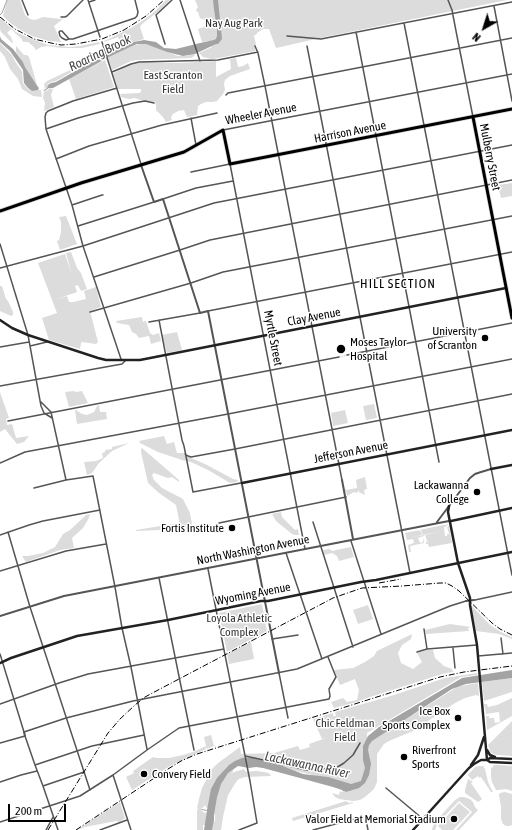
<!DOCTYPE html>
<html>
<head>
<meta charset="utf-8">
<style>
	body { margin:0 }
	#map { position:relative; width:512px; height:830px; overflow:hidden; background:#fff; font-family:"Asap Condensed",sans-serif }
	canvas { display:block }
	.north { position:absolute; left:464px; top:8px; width:40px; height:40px; -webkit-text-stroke:3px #fff; paint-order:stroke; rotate:219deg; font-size:11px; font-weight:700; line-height:16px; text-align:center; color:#000 }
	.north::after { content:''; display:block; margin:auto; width:14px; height:18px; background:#000; clip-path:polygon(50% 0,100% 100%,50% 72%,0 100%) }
	.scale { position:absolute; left:8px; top:804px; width:58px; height:18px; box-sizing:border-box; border:2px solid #000; border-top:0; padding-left:5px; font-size:12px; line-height:14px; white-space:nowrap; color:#000; -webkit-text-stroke:3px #fff; paint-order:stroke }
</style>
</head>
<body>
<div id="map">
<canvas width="512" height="830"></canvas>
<div class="north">N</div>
<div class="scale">200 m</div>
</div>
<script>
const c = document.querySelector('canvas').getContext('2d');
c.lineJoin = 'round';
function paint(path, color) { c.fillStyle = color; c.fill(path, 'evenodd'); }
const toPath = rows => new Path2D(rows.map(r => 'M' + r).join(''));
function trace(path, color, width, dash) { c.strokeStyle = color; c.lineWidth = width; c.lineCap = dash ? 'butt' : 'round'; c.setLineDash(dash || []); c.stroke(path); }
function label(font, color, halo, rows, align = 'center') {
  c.font = font + ' "Asap Condensed",sans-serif'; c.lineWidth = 3; c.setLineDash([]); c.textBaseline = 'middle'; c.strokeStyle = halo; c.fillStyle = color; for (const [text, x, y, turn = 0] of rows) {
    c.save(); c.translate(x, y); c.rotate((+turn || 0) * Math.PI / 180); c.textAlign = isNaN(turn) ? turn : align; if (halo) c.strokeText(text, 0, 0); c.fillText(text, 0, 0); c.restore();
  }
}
paint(toPath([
	[7,0,20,0,25,15,30,19,35,20,43,17,61,19,64,18,54,26,61,42,49,41,32,36,19,29,9,22,3,16],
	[166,0,170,0,159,11,142,24,140,27,144,39,134,42,107,54,106,52,121,44,118,37,104,42,104,41,131,28,142,21,153,13],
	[195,0,507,0,320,38,276,48,269,29,263,29,257,33,256,35,254,35,256,45,255,51,219,58,212,59,203,57,199,53,212,47,209,41,202,42,198,29,207,26,205,20,200,18,198,12,197,12,196,10,198,7],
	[0,18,16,32,29,38,48,45,70,47,80,46,99,42,100,44,82,48,61,48,48,46,41,47,36,50,34,47,28,42,23,42,21,38,16,34,11,29,7,33,11,37,13,43,12,43,1,32,0,29],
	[0,43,12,55,16,63,22,71,23,83,28,89,32,91,36,90,41,90,42,97,33,96,22,89,18,79,10,69,5,57,0,51],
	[143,43,153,46,167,52,178,56,186,56,194,54,195,55,193,57,191,58,137,60,131,61,112,70,108,58,109,57,132,46],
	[16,46,24,55,27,55,29,57,37,85,25,67,23,62,16,52],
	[104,54,104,56,68,74,56,81,51,82,47,85,48,88,46,90,45,89,44,84,47,81],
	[236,58,238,67,243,66,248,63,250,69,230,76,225,80,224,84,225,90,223,94,217,101,213,102,206,102,201,104,198,106,197,115,187,117,184,110,178,111,173,114,171,117,172,120,166,122,163,117,156,110,156,105,155,102,143,101,135,98,129,99,121,97,120,94,139,93,141,92,141,89,118,89,113,74,114,73,130,64,141,62,179,63,216,61,216,77,231,69,230,59],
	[105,60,114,87,76,99,69,79],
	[49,88,53,89,51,95,54,107,44,111,45,103,43,98,44,91,47,91],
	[512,183,512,196,501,198,498,185],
	[66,216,77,244,60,250,57,241,59,240,61,232,61,222,59,217],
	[71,252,77,268,81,273,87,289,81,291,78,285,75,286,77,292,54,300,67,296,69,302,73,302,86,299,84,291,96,287,101,307,90,311,98,342,96,344,82,342,81,343,80,349,49,340,42,318,57,313,38,263,65,254,72,275,66,253],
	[0,286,2,286,6,299,8,301,13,312,13,315,11,316,0,311],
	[142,317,143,322,146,321,150,333,153,335,159,333,161,341,151,344,149,336,139,338,136,334,132,332,129,325,117,323,116,321],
	[177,332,182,350,167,353,162,335],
	[74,391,76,392,82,391,88,403,69,407,65,392],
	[0,392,9,418,6,419,7,425,12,424,16,438,29,436,24,442,17,444,5,429,0,432],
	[374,404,377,418,366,420,363,406],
	[99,405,100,412,106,412,107,419,77,424,75,410,76,410,82,414,87,415,94,412,97,406],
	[345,410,348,423,333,426,331,413],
	[164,436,167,444,174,442,177,453,183,453,189,457,207,465,233,479,238,480,237,482,230,483,208,470,191,462,182,460,158,452,140,443,139,441],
	[129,443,112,451,99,463,92,473,87,475,84,462,96,461,103,458,102,453,105,452,105,450,112,449,112,447],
	[142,448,179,480,179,482,172,477,168,478,154,473,152,475,154,480,162,488,183,499,190,513,192,524,192,528,182,529,136,531,136,530,179,523,179,520,176,505,159,493,148,483,141,452,141,449],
	[365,477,367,489,364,490,365,495,359,492,359,490,357,493,354,492,347,496,346,490,346,495,344,485,346,490,357,488,356,480],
	[281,512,282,517,295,530,298,529,299,535,295,535,292,534,276,521,272,514],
	[90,514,89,518,83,528,72,538,74,548,60,550,26,562,22,556,28,556,43,553,55,547,63,534,70,530,86,515],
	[447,524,444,525,447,525,447,526,444,527,445,536,447,536,447,534,449,534,447,527,449,526,452,543,429,547,428,544,426,544,426,541,428,543,425,535,443,531,423,535,421,530,417,531,421,531,422,535,408,538,424,535,424,536,418,538,420,543,423,542,423,537,424,543,410,546,411,552,409,552,408,545,414,543,413,539,407,540,405,533,448,524,448,525,447,525],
	[351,547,354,557,339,561,337,556,332,553,324,555,323,550,329,549,333,551,336,550],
	[262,604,267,631,227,652,219,613],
	[470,604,490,625,501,632,512,637,512,639,499,634,476,631],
	[368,605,373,619,358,624,353,610],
	[450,624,471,627,468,628,469,631,426,634,425,630],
	[412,634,411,639,402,645,398,653,401,663,413,669,422,662,417,653,427,650,433,650,435,658,444,666,452,669,453,672,442,674,367,698,357,702,334,708,331,702,343,698,347,702,357,700,359,690,355,679,340,685,334,670,353,668,365,662,374,656,377,651],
	[251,642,254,659,229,664,227,654],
	[477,673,477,675,461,677,367,733,367,739,414,714,457,687,466,685,478,683,479,696,476,695,465,698,455,703,413,731,389,741,384,744,377,754,377,782,374,789,365,797,360,800,353,801,339,799,335,797,332,793,339,795,340,791,342,792,344,791,346,792,348,791,313,775,272,765,233,765,233,772,231,774,234,772,244,769,246,772,254,771,257,771,269,773,271,776,245,777,239,779,236,782,228,795,223,817,221,830,212,830,213,823,215,821,215,815,204,805,204,807,202,808,202,811,205,813,207,812,206,825,203,825,203,830,197,830,197,811,198,809,197,808,199,799,202,788,212,769,218,763,240,747,241,754,274,753,298,746,300,750,310,747,309,744,326,738,322,739,313,719,333,713,333,716,336,716,335,712,394,695,445,678],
	[512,678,512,692,484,701,482,682],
	[512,698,512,716,487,730,486,716,489,716,489,718,494,718,495,723,500,722,499,712,486,714,484,704,487,704,488,707,497,705],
	[512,721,512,756,497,755,493,754,490,751,488,745],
	[211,735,214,746,207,749,206,746,206,749,170,766,132,790,126,777,134,773,133,771,153,757,157,758,169,758,183,755,193,752,206,746,204,737],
	[494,765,500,765,512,766,512,791,506,789,498,790,496,790,492,782,491,777,491,769],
	[479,766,483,766,485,769,488,782,493,792,491,792,481,777,479,778,478,776,472,780,468,775,475,767],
	[468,779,473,782,471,783,482,799,481,800,478,802,465,793,465,790],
	[505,792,512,794,512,825,509,826,506,826,503,824,501,819,501,807,499,795,500,793],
	[460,797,464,797,470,799,473,802,475,807,478,810,459,830,456,830,472,812,459,801,437,824,435,830,432,830,433,826,435,822,455,800],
	[346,801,349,803,353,802,353,803,293,821,292,818],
	[120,802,125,818,120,822,116,821,85,827,77,830],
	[459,803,470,812,453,830,442,830,438,826]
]), '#dcdcdc');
paint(toPath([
	[213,0,218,0,222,39,218,44,216,44,195,54,183,56,167,52,146,44,137,44,130,47,109,57,53,88,48,88,47,87,48,85,51,83,56,82,84,66,116,50,134,42,144,40,156,42,164,48,176,49,200,43,214,40,216,39,217,36,217,30,214,9],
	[0,36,1,39,13,49,23,62,25,67,38,87,39,88,38,90,32,91,28,88,24,83,23,70,10,51,0,42],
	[512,670,512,678,466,684,452,689,372,741,369,745,368,750,371,764,369,775,365,783,359,788,346,792,344,791,343,791,342,790,333,787,263,768,256,767,249,768,238,766,228,773,221,784,217,797,214,815,214,820,212,830,204,830,207,811,202,810,202,809,207,810,211,789,217,778,229,765,235,761,242,758,252,758,280,765,303,774,328,777,351,784,361,781,365,768,363,760,363,746,368,736,379,727,462,678]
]), '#a3a3a3');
trace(toPath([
	[0,15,2,13,7,0],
	[44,90,46,90,49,87]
]), '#a3a3a3', 1);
trace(toPath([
	[339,357,347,355]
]), '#d9d9d9', 1.5, [1.5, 1]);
const primary = toPath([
	[473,117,512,318],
	[0,211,81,183,184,152,223,130,230,164,512,109]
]);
trace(primary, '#dbdbdb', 4.5);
trace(toPath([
	[22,0,28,15],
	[88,0,100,37],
	[180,0,200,61],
	[448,0,452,10,456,31,473,117],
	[89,2,95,0],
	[494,6,512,101],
	[61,17,65,17,67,16,83,0],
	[404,23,512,575],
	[356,32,439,462],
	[287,36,321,39,512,2],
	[69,39,62,31,60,31,59,32,60,36,62,38,66,40,69,39,73,39,135,18,137,16,138,12,135,0],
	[102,42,141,164],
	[165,44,156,15,172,0],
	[255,46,258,53,265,86,342,480],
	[307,46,410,573],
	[112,72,131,64,139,62,218,60,258,52],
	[117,88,73,101,48,111,46,113,45,117,46,129,72,205,83,246,121,359],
	[226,95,228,93,512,38],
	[191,118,196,145],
	[46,129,78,118,133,103,145,101,154,103],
	[223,130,512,74],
	[56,159,89,146,162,125,217,113],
	[191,172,230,164,305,549],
	[163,199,196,188,233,181],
	[72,205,102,195,103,195],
	[78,226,154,202],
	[0,244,28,335,41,406,44,413,52,418],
	[0,268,83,246,214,203,512,145],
	[94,277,180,250,210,240,512,180],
	[208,311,512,252],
	[90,312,191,283,223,272,512,216],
	[159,320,182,440,184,446,193,492,241,483],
	[149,322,200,313],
	[30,346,47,342],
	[0,347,29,342],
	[347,355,512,323],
	[0,386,122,364,125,361],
	[41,402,51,412,66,480],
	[8,421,339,357],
	[185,454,188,456,191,457,235,449,512,394],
	[0,463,25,452,228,414,512,359],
	[34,488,66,480,93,476,115,587,122,628,131,667,147,749],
	[313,522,353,647],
	[219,523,346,497],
	[8,532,30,607,90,790],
	[0,535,29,525,43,521,100,510],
	[351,541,381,634],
	[286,553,322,659],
	[208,569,250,781,257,823,239,830],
	[0,571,66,551,106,544],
	[159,578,194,750],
	[475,600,512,592],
	[424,629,427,649],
	[501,638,503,654],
	[272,639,298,635],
	[453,648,455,668],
	[417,652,427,649,477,645],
	[0,654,24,732,66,718,133,701,297,669,450,606,466,601],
	[478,656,512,653],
	[279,673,288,718],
	[0,704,59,683,88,674,224,649],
	[0,743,25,736,35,765,43,786,58,830],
	[245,756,259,759,306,770,323,769,336,768,344,763,353,755,360,743],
	[35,765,92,746,144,735],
	[113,775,131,830],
	[0,782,21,775,37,771],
	[43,786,84,772],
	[386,788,423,819],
	[0,822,80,796,113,775,147,750,179,728,329,699,330,696,329,689,336,677,328,657],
	[46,830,53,817],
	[100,830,127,820],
	[313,830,362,817,365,818,366,820,368,830]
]), '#555', 1.5);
trace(toPath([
	[141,165,154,202,163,199,200,313,208,311,279,673],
	[342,480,353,539],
	[437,522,470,478,475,474,481,472,491,469],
	[466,601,474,600],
	[0,616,64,596,449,521],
	[24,732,25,736]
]), '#555', 2);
trace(toPath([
	[0,320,12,328,28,335,98,358,106,360,140,360,506,288],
	[491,469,512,465],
	[242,483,512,430],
	[449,506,448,512,458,563,470,598,470,605,477,645,487,760],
	[451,521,512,508],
	[0,663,11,658,77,636,168,620,261,601,268,601,361,582,376,580,512,552],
	[487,750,490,755,495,757],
	[487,760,490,762,512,763],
	[471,765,478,755,484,737],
	[413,830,469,768,474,764,481,760,487,760,490,758,512,759]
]), '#222', 2.5);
trace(primary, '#000', 3);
trace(toPath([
	[0,17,15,29,34,39,51,43,61,45,76,44,102,39,124,30,146,16,164,0],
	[379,583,401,579],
	[48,830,108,733,120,719,135,705,145,697,160,689,333,598,362,588,402,586,440,583,446,583,452,586,459,591,492,623,500,629,512,635],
	[76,830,168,769,181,761,197,754,440,677,464,672,512,666]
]), '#000', 1, [6, 2, 1, 2]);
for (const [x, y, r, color] of [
	[485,338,4,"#000"],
	[341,349,5,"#000"],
	[477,492,4,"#000"],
	[232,528,4,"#000"],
	[458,718,4,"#000"],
	[404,757,4,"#000"],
	[144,774,4,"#000"],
	[454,819,4,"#000"]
]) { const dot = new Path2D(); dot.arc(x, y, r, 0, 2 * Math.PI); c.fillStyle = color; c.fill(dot); trace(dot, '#fff', 1.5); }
label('12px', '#333', '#fff', [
	["Nay Aug Park",234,23],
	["East Scranton",173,75],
	["Field",173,89],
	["Loyola Athletic",239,618],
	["Complex",239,632],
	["Chic Feldman",345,723],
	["Field",345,737]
]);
label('12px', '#000', '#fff', [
	["Wheeler Avenue",261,114,-11],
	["Harrison Avenue",350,132,-11],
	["Mulberry Street",490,157,79],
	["Clay Avenue",314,317,-11],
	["Myrtle Street",273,338,79],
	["Jefferson Avenue",351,452,-11],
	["North Washington Avenue",253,550,-11],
	["Wyoming Avenue",253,594,-11]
]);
label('12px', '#000', '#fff', [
	["University",477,331],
	["of Scranton",477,345],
	["Moses Taylor",350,342,"left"],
	["Hospital",350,356,"left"],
	["Lackawanna",469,485],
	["College",469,499],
	["Fortis Institute",224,528],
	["Ice Box",450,711],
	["Sports Complex",450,725],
	["Riverfront",412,750,"left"],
	["Sports",412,764,"left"],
	["Convery Field",152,774,"left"],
	["Valor Field at Memorial Stadium",446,819]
], 'right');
label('italic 13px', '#444', '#fff', [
	["Roaring Brook",100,53,-26],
	["Lackawanna River",307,765,12]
]);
c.letterSpacing = '1px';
label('13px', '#000', '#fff', [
	["HILL SECTION",398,284]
]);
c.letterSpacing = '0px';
</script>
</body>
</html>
